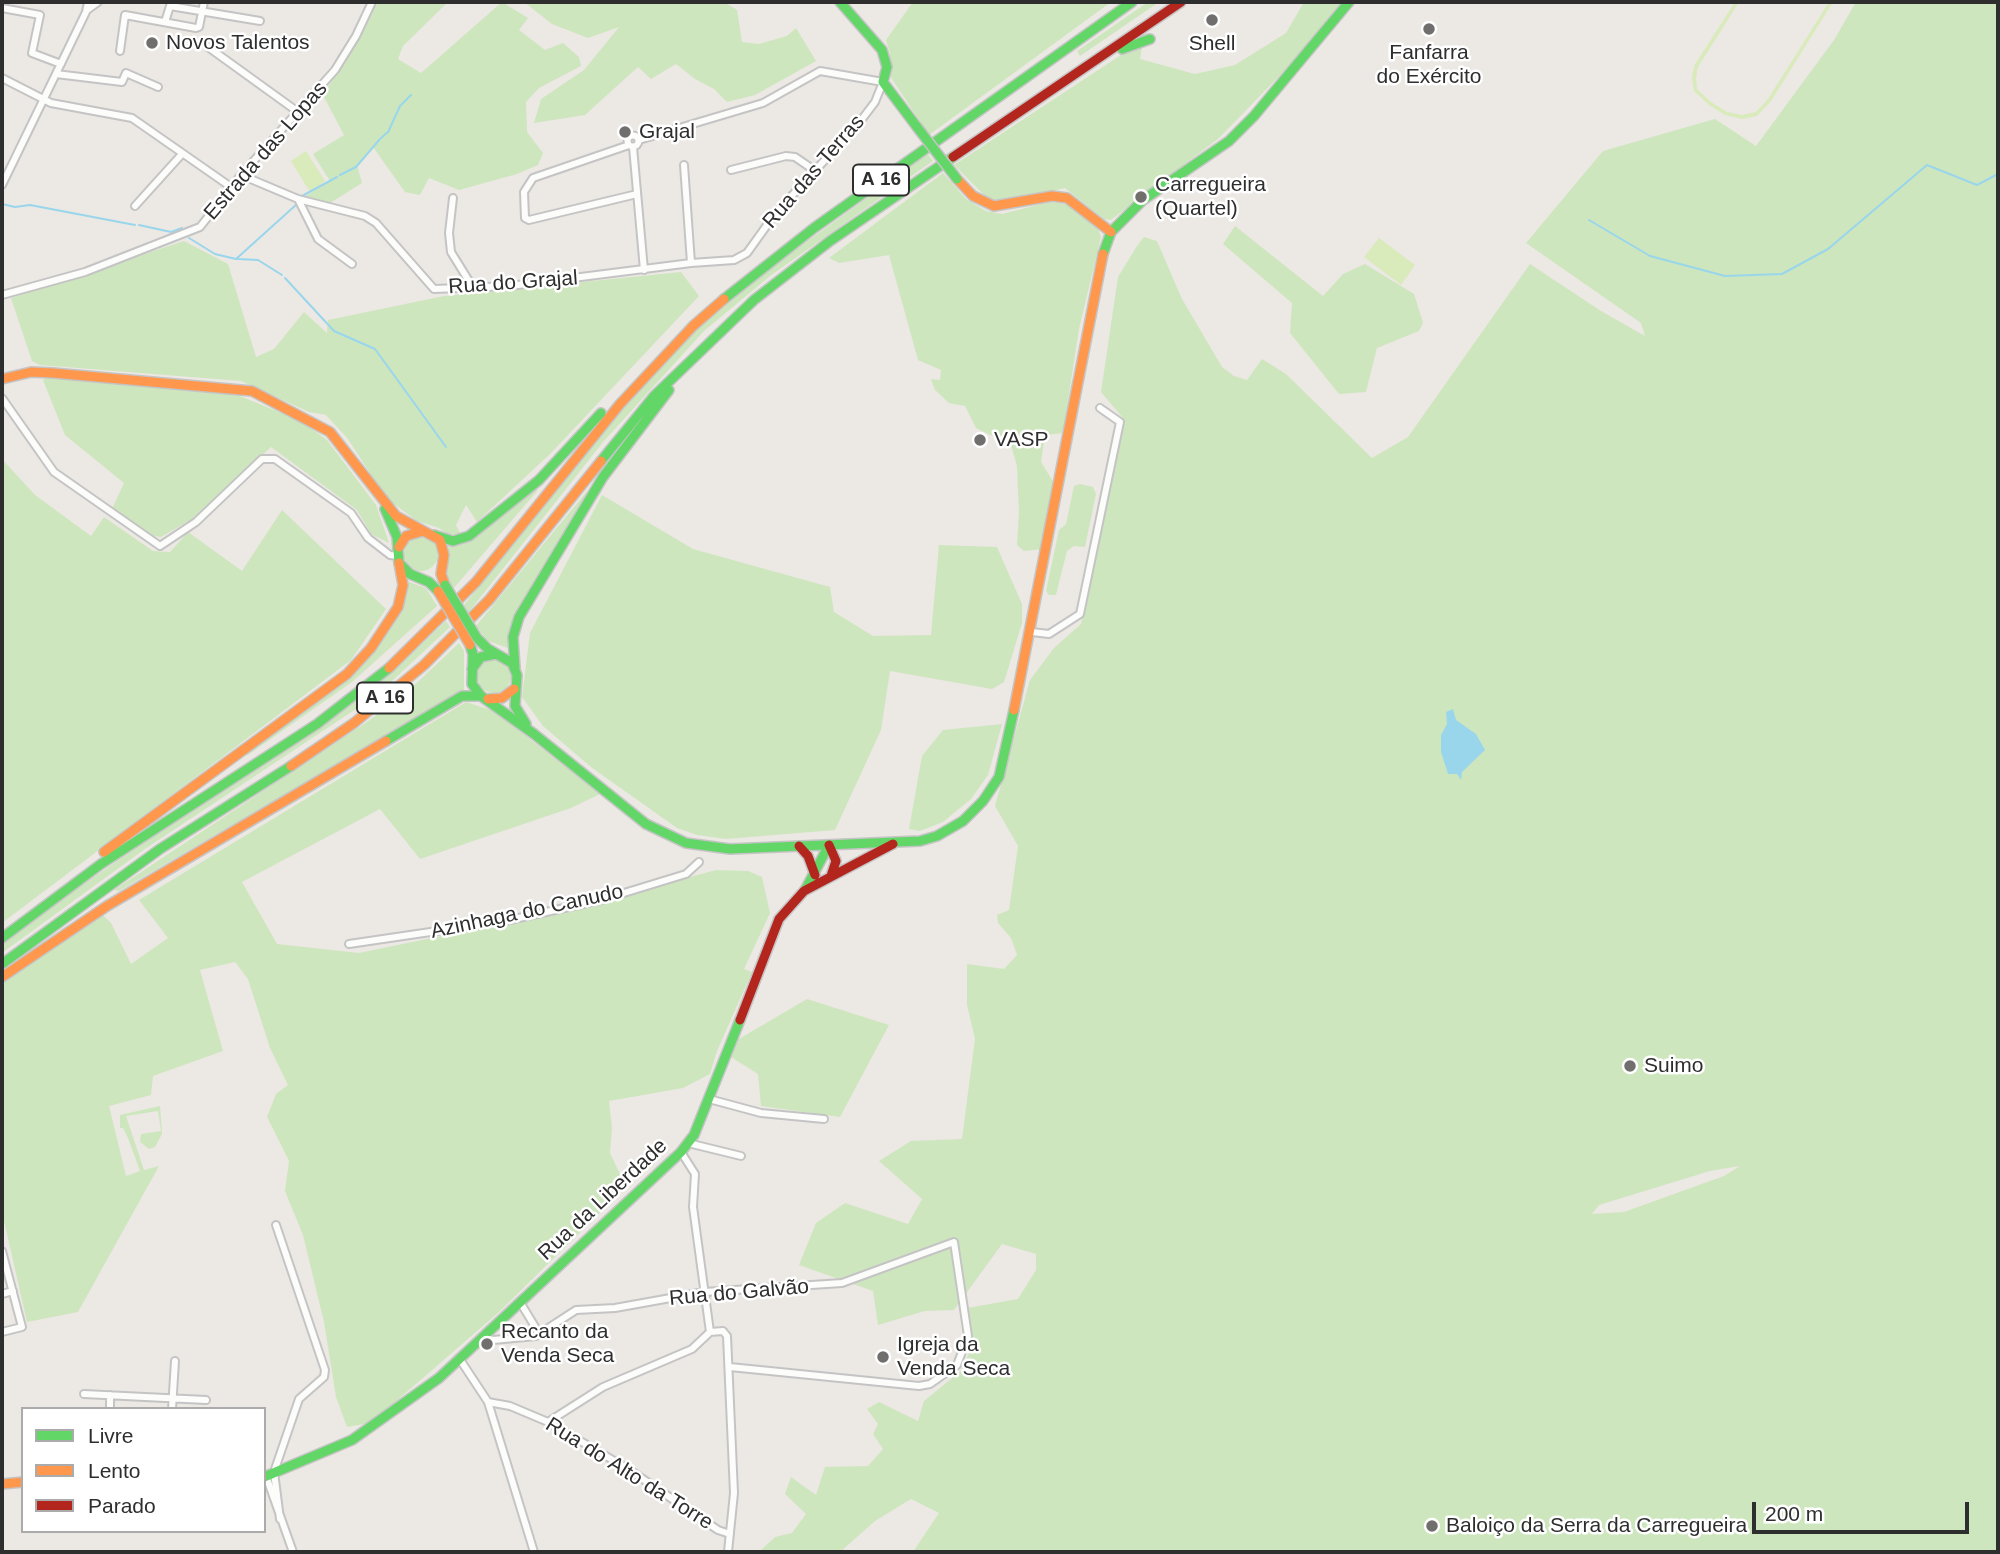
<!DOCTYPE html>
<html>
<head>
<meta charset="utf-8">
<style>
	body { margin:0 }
	#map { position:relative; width:2000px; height:1554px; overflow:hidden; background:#ece8e4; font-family:Arial,sans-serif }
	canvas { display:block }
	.frame { position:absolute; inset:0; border:4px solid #2e2e2e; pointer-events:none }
	.legend { position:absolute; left:21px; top:1407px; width:245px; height:126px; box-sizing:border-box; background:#fff; border:2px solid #ababab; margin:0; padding:9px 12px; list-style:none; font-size:21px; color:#2e2e2e }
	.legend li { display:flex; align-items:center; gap:14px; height:35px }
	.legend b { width:35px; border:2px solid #ababab }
	.scale { position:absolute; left:1752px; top:1502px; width:217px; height:32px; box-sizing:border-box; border:4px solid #2e2e2e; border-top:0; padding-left:9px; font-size:21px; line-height:24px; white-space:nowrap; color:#2e2e2e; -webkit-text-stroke:5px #fff; paint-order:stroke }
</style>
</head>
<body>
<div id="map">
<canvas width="2000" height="1554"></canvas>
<div class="frame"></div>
<ul class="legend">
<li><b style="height:9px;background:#63d668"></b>Livre</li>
<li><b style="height:9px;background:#ff974d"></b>Lento</li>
<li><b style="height:9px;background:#b3261e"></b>Parado</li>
</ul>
<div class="scale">200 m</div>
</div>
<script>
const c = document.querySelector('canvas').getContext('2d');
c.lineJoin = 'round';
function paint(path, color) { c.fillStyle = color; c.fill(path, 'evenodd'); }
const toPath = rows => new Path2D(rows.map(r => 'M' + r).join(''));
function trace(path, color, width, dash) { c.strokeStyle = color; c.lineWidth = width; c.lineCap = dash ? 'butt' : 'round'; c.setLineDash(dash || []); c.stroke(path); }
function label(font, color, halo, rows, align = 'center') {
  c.font = font + ' Arial,sans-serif'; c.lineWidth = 5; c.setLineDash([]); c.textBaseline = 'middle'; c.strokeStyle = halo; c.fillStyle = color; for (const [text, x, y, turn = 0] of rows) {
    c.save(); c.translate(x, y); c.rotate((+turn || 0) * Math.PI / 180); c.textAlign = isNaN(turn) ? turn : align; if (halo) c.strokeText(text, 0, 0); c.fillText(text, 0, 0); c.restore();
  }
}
paint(toPath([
	[376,2,448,2,403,46,398,59,421,73,502,2,528,18,519,30,545,50,563,43,579,57,581,66,539,88,526,102,527,132,543,153,538,165,517,174,459,190,429,178,420,195,405,192,373,147,357,165,362,183,327,205,304,197,330,181,313,154,344,135,323,95,363,31],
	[524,2,724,2,737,10,742,42,759,44,787,36,796,28,816,61,755,95,727,102,714,89,695,79,676,64,651,79,638,67,585,115,534,123,541,99,584,70,619,27,588,38,552,24],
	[913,2,1111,2,929,135,888,73,890,54,886,40],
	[1148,2,1159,2,1080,56,1077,51],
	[1304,2,1341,2,1292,63,1218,139,1111,220,1104,219,1065,188,1016,200,989,200,954,165,1130,49,1142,45,1140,59,1195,74,1235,65,1286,33],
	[1856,2,1998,2,1998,1552,913,1552,939,1513,911,1499,875,1521,840,1552,760,1551,775,1537,792,1533,806,1514,785,1494,791,1477,816,1495,825,1467,868,1466,883,1449,873,1434,878,1424,867,1409,879,1402,918,1421,924,1401,962,1370,971,1348,967,1308,1018,1299,1036,1270,1036,1254,1002,1244,954,1310,925,1311,878,1325,873,1291,799,1265,816,1223,845,1203,908,1224,922,1199,879,1161,911,1141,962,1139,975,1039,967,1005,967,964,1004,969,1017,955,1011,938,998,923,997,915,1009,910,1018,846,995,806,1030,680,1054,648,1081,624,1123,418,1101,392,1118,277,1137,246,1144,237,1157,241,1182,299,1222,367,1234,376,1247,380,1262,359,1286,374,1372,458,1408,437,1530,264,1601,311,1645,336,1641,323,1526,243,1603,151,1715,119,1756,146,1834,40],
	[1740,1166,1724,1176,1624,1212,1592,1214,1599,1205,1710,1171],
	[928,154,933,161,770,276,704,331,603,442,468,613,464,605,613,419,700,326,758,277],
	[943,173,966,199,986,211,1002,214,1049,202,1066,204,1098,229,1101,237,1079,329,1063,433,1045,435,1041,462,1054,483,1043,549,1024,551,1017,545,1019,512,1017,466,1011,445,976,428,965,406,949,403,935,390,931,379,940,380,941,370,918,360,889,255,839,263,829,258],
	[1235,226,1323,296,1343,274,1365,264,1414,294,1423,323,1419,331,1377,348,1366,392,1339,394,1290,333,1292,303,1223,244],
	[184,241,228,264,256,357,274,349,304,312,327,333,328,320,444,296,681,272,699,296,551,453,477,522,466,505,456,525,460,533,448,535,439,528,417,521,386,498,348,439,326,415,309,412,241,381,40,365,32,361,11,298],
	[49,377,230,392,301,421,327,440,376,505,389,543,371,534,357,510,271,447,197,516,161,537,154,536,112,509,124,483,65,435,43,380],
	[2,459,35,495,91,536,104,517,153,551,170,552,188,532,242,571,282,510,386,609,351,660,2,923],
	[1080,484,1093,487,1096,494,1085,547,1074,546,1067,551,1056,595,1049,595,1046,591,1059,530,1066,524,1074,486],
	[534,489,538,490,453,589,444,569,449,558,448,546,462,545],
	[588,490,508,648,488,641,476,626],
	[602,495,693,549,830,587,834,612,873,636,931,635,939,545,997,547,1022,604,1022,623,1004,682,992,689,890,671,881,730,835,830,726,839,697,835,677,828,591,767,543,726,522,697,530,633],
	'404 554a17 17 0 1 1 34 0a17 17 0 1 1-34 0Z',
	[406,581,426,588,437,606,352,682,248,755,244,754,358,669],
	[446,621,450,627,377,695,145,849,2,953,2,945,52,906,398,667],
	[459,643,464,651,464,690,119,891,114,890,364,724,404,695],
	'477 676a17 17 0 1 1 34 0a17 17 0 1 1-34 0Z',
	[466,702,494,711,600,794,571,808,420,859,380,809,242,882,277,944,359,953,562,911,716,870,748,871,762,877,770,913,744,969,752,972,717,1051,710,1074,683,1088,609,1101,612,1128,610,1153,626,1187,499,1312,371,1423,347,1427,336,1397,324,1322,303,1235,285,1191,289,1161,267,1117,276,1094,288,1085,270,1048,248,979,235,962,200,970,223,1051,153,1076,151,1095,109,1106,126,1176,140,1171,128,1138,123,1128,120,1128,120,1115,160,1106,162,1134,155,1147,149,1149,140,1142,141,1134,161,1131,158,1111,126,1116,144,1170,159,1166,78,1312,27,1322,2,1212,2,983,101,913,111,923,131,964,168,938,139,900],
	[1002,724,988,775,971,799,943,822,920,831,909,829,922,756,943,730],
	[807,999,889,1025,840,1117,761,1106,758,1074,731,1057,739,1039]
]), '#cee6be');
paint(toPath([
	[1735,2,1739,2,1698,67,1696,77,1697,89,1711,102,1727,112,1742,115,1756,112,1768,99,1829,2,1833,2,1771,101,1757,116,1742,119,1725,115,1709,105,1694,91,1692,77,1694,66],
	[306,151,325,181,310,192,291,161],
	[1379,238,1415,265,1401,285,1364,257]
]), '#d9eabb');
paint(toPath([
	[1453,709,1456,720,1476,734,1485,750,1462,772,1461,780,1457,774,1448,774,1441,752,1441,735,1447,724,1446,712]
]), '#99d6ec');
trace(toPath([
	[389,130,400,106,411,95],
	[381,138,389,131],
	[340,175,356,167,380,139],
	[302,196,337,177],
	[2,204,15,207,30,205,135,225],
	[1589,220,1650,256,1725,276,1782,274,1828,249,1927,165,1977,185,1998,174],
	[139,225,171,232,182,228],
	[189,238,215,254,236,259,297,204],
	[238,259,258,260,282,275],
	[285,278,334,331,375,349,446,447]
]), '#99d6ec', 2);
const street = toPath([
	[2,8,40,15,32,53,61,64],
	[87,10,98,2],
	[165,22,170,6,260,21],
	[208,47,298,112],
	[120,51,125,15,196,28,199,27,204,2],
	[56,74,122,82,126,73,158,87],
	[2,78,51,103,132,118,231,187],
	'627.5 141a5.5 5.5 0 1 1 11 0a5.5 5.5 0 1 1-11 0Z',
	[629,145,533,178,524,192,525,218,529,220,637,194],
	[633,147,644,270],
	[684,165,691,263],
	[731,170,786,156,795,157,814,170],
	[241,175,298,199,365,216,376,223,434,289,510,286,691,263,734,260,747,253,775,214,859,123,875,102,883,82,820,71,763,103,639,140],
	[2,185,86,12,88,2],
	[453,198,449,233,451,252,472,286],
	[298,199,318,239,352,264],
	[135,206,182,154],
	[2,295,85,272,200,227,241,175,335,70,356,36,372,2],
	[2,398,54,472,160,546,196,522,262,459,275,459,351,513,368,538,390,555,398,556],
	[1032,632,1049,634,1080,614,1120,422,1100,408],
	[349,944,505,921,601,900,686,874,699,862],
	[709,1099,761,1113,824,1119],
	[688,1143,741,1156],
	[681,1152,695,1174,693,1207,710,1332,723,1331,727,1336,734,1493,728,1552],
	[276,1225,325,1370,324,1377,299,1399,274,1472,280,1519],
	[2,1251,22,1327,2,1332],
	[2,1294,13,1291],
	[520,1302,540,1335],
	[484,1337,493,1340,536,1336,576,1310,615,1308,704,1292,842,1283,954,1242,968,1336,957,1365,930,1384,919,1386,730,1367],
	[459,1358,488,1402,534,1552],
	[84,1394,206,1400],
	[110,1395,110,1409],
	[488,1402,510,1406,548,1422,628,1469,718,1530,730,1534],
	[172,1409,175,1361],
	[548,1422,603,1387,692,1349,710,1332],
	[266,1476,293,1552]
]);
const fast = toPath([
	[840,2,882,50,887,67,883,82,917,127],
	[1122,49,1150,39],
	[1103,254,1111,232,1143,200,1229,141,1254,116,1349,2],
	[724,299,814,228,1132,2],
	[601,461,654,396,754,300,830,241,953,157],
	[385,509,397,537,399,563,410,574,429,582,438,591],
	[434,535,453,541,469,536,539,480,601,413],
	[477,638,488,649,512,663,517,675,515,706,526,724],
	[470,645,473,654,472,684,481,696,534,734,646,824,686,843,730,849,920,841,937,836,963,821,983,801,999,777,1014,710],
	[515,668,513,637,519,617,603,477,669,390],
	[472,669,481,657,496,654],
	[386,741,462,696,481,696],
	[805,890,829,845],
	[2,938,101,864,317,724,389,668],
	[2,964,160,849,291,766],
	[264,1477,352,1440,439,1378,681,1152,694,1135,740,1020]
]);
const slow = toPath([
	[957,179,973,196,994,206,1052,196,1067,198,1111,232],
	[2,379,31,372,53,373,252,391,330,432,396,516,440,540,444,555,441,574,445,585],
	[399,547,406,536,423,531],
	[389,668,476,582,620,404,693,326,724,299],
	[488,699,502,698,514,689],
	[1014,710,1103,254],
	[291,766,354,723,424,665,489,600,601,461],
	[104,852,347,674,371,648,398,607,403,585,399,563],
	[2,977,107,906,386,741],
	[2,1484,23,1482]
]);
const jam = toPath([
	[953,157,1181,2],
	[829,845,836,861,831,876],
	[799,846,808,856,815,875],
	[740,1020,779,919,804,891,893,844]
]);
trace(street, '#c5c4c5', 10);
trace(fast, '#c5c4c5', 12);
trace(slow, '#c5c4c5', 12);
trace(jam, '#c5c4c5', 12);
trace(street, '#fcfcfb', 6);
trace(fast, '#63d668', 9);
trace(slow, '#ff974d', 9);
trace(jam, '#b3261e', 9);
const fastBridge = toPath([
	[917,127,957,179],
	[445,585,477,638]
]);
const slowBridge = toPath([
	[438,591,470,645]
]);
trace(fastBridge, '#c5c4c5', 12, []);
trace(slowBridge, '#c5c4c5', 12, []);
trace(fastBridge, '#63d668', 9);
trace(slowBridge, '#ff974d', 9);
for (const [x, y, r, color] of [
	[1212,20,7,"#706f6e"],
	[1429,29,7,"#706f6e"],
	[152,43,7,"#706f6e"],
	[625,132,7,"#706f6e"],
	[1141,197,7,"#706f6e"],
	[980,440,7,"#706f6e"],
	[1630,1066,7,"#706f6e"],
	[487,1344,7,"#706f6e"],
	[883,1357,7,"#706f6e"],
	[1432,1526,7,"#706f6e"]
]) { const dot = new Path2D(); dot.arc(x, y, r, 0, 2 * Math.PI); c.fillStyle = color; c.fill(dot); trace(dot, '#fff', 2.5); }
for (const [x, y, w] of [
	[881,180,56],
	[385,698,56]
]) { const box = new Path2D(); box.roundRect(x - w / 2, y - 15.5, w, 31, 5); c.fillStyle = '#fff'; c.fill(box); trace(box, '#2e2e2e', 2); }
label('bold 19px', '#2e2e2e', null, [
	["A 16",881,180],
	["A 16",385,698]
]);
label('21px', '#2e2e2e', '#fff', [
	["Novos Talentos",166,43],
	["Shell",1212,44,"center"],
	["Fanfarra",1429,53,"center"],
	["do Exército",1429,77,"center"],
	["Grajal",639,132],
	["Carregueira",1155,185],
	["(Quartel)",1155,209],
	["VASP",994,440],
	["Suimo",1644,1066],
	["Recanto da",501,1332],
	["Venda Seca",501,1356],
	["Igreja da",897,1345],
	["Venda Seca",897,1369],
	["Baloiço da Serra da Carregueira",1446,1526]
], 'left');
label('21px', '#2e2e2e', '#fff', [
	["Estrada das Lopas",266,151,-49],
	["Rua das Terras",814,172,-49],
	["Rua do Grajal",513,283,-4],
	["Azinhaga do Canudo",527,912,-12],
	["Rua da Liberdade",603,1200,-43],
	["Rua do Galvão",739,1293,-5],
	["Rua do Alto da Torre",629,1474,32]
]);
</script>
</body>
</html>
